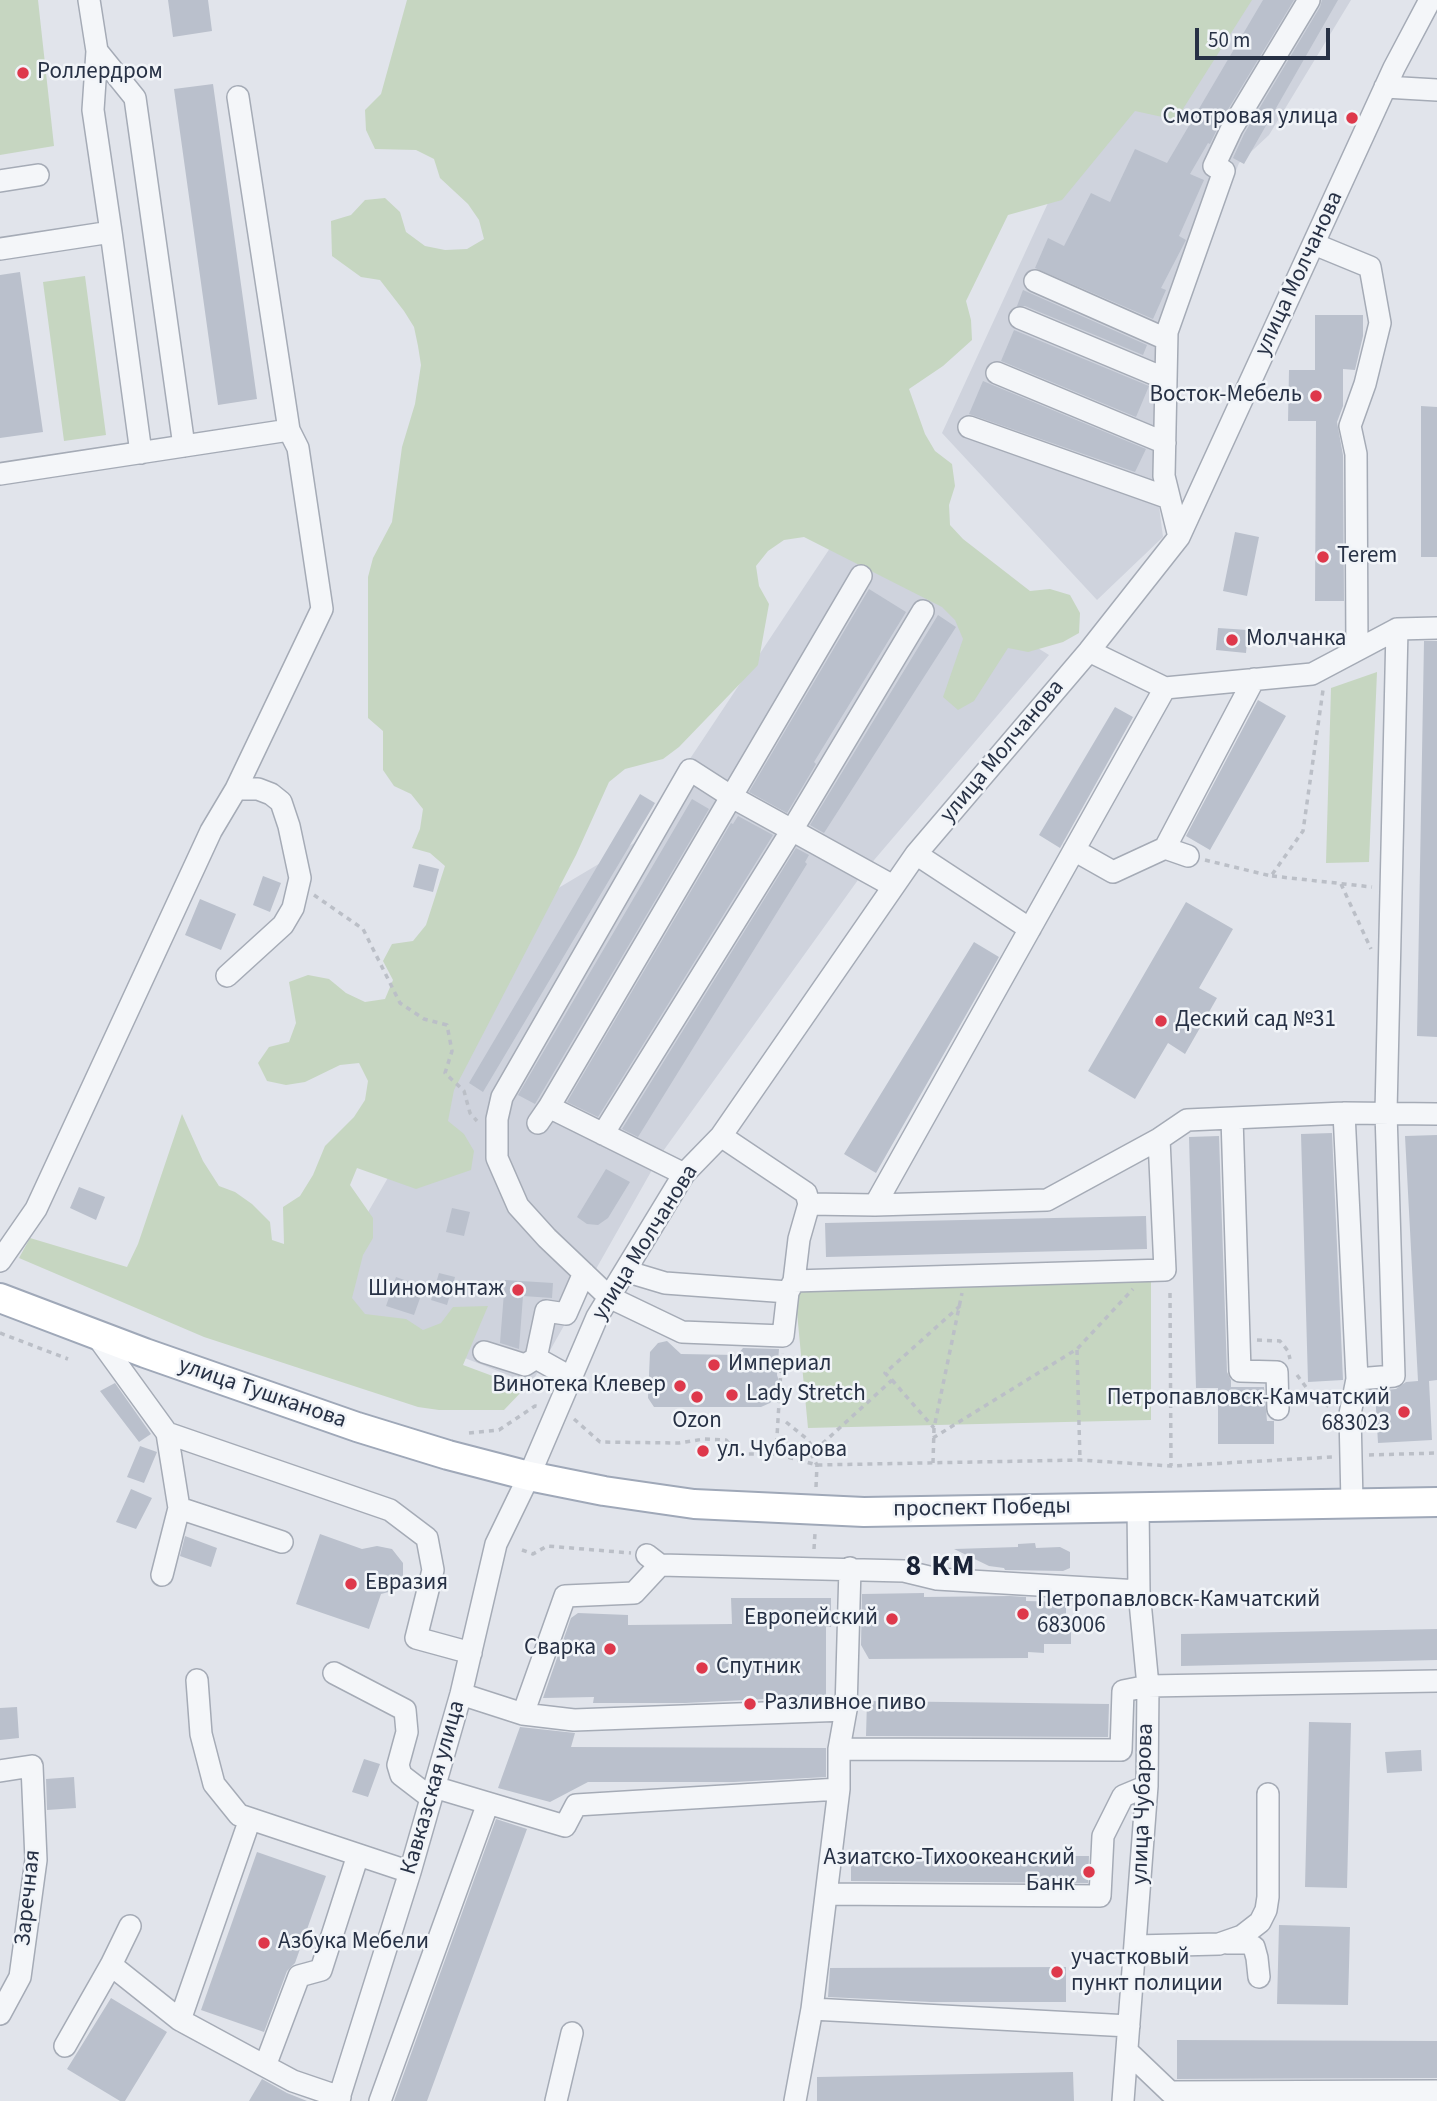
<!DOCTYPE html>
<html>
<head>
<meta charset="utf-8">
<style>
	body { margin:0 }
	#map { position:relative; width:1437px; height:2101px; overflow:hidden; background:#e1e4eb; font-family:"Source Sans 3",sans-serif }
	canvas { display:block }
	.scale { position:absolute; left:1195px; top:28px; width:135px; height:32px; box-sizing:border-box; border:4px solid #273145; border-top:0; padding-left:9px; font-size:21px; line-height:24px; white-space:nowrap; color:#273145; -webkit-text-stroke:5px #f1f4f8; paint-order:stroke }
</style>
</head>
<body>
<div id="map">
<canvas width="1437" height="2101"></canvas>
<div class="scale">50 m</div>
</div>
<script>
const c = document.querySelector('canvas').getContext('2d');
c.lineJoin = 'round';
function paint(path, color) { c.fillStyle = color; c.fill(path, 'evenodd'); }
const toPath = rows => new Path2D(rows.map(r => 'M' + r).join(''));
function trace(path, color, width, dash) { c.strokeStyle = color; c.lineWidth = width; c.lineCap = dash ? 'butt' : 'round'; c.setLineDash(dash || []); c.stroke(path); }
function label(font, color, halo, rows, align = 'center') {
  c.font = font + ' "Source Sans 3",sans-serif'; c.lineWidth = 5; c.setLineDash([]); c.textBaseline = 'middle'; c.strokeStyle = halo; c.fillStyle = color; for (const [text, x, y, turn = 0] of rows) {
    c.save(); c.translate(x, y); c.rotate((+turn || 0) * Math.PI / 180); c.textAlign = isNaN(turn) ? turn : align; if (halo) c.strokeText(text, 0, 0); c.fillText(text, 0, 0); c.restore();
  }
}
paint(toPath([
	[1200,0,1351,0,1269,135,1239,163,1158,369,1153,460,1163,537,1097,600,942,433,1071,153],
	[844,527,1049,655,863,873,661,1154,531,1384,317,1300,555,890,634,843]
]), '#cfd3dd');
paint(toPath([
	[0,0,38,0,54,146,0,155],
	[407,0,1252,0,1176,120,1135,111,1062,200,1008,215,966,301,971,320,972,340,943,366,909,389,925,434,935,451,952,464,955,486,949,505,950,525,963,539,1030,591,1050,589,1070,595,1080,613,1079,633,1063,642,1028,652,1008,648,974,701,958,710,943,697,963,639,955,620,942,607,804,537,784,540,768,551,756,566,759,586,769,604,758,665,679,747,663,759,625,769,609,782,576,855,454,1090,448,1121,464,1134,474,1151,471,1170,416,1189,357,1168,350,1185,373,1218,373,1238,363,1255,352,1298,365,1314,406,1319,423,1330,441,1323,453,1307,488,1306,463,1365,525,1388,504,1410,439,1410,418,1407,204,1337,19,1258,30,1238,127,1267,138,1244,182,1114,203,1161,219,1186,235,1192,252,1204,270,1222,272,1240,284,1244,283,1207,300,1196,313,1175,325,1146,354,1117,365,1100,368,1081,359,1063,340,1065,305,1082,286,1085,267,1081,258,1063,269,1047,289,1042,296,1023,289,982,308,975,329,979,346,993,365,1002,385,999,393,980,383,961,392,944,413,941,426,925,445,866,430,853,412,848,420,829,423,809,411,794,394,786,383,770,383,731,368,718,368,577,373,558,392,522,402,447,415,404,421,365,418,346,414,327,404,311,380,280,361,277,332,256,331,221,351,215,365,200,385,198,400,212,406,232,425,246,445,250,467,249,484,239,479,220,468,204,440,178,434,159,416,150,375,149,366,130,365,110,381,94],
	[85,276,106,435,64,441,43,282],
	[1377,672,1369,862,1326,863,1331,688],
	[1151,1270,1151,1420,808,1428,794,1281]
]), '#c6d6c1');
paint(toPath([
	[168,0,208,0,212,31,173,37],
	[1263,0,1294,0,1221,121,1210,144,1208,143,1190,174,1204,180,1179,236,1186,240,1161,288,1166,290,1153,319,1035,268,1048,238,1064,246,1091,193,1110,202,1135,149,1167,163],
	[1322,0,1338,0,1244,164,1233,158,1244,134,1320,7],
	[213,84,257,399,218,405,174,89],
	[20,272,43,432,0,438,0,275],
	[1023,290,1147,345,1143,355,1025,306,1017,306],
	[1315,315,1363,315,1363,336,1355,370,1343,369,1343,406,1337,422,1343,455,1344,601,1315,601,1316,421,1288,421,1289,370,1315,370],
	[1014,330,1149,386,1136,417,1001,361],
	[983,381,1146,449,1135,472,969,414],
	[1421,406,1437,407,1437,557,1421,557],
	[1235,532,1259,537,1247,596,1223,591],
	[869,589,906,612,814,762,816,764,787,813,749,792],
	[938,615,956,627,824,833,810,825],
	[1218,628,1248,630,1246,653,1216,650],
	[1424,641,1437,641,1437,1037,1417,1036],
	[1258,700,1286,716,1210,850,1186,836],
	[1115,707,1133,717,1060,848,1039,835],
	[640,794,655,803,483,1092,469,1083],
	[692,799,709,809,535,1104,518,1095],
	[738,816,773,835,598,1117,567,1102,731,823,733,824],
	[796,848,809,855,805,862,807,864,638,1137,622,1129],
	[419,864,439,869,433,892,413,887],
	[263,876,281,883,270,912,253,905],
	[200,899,236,914,221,950,185,935],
	[1186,902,1233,929,1199,988,1217,998,1185,1054,1168,1043,1135,1099,1088,1071],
	[974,942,999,957,876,1173,844,1154],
	[1332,1133,1343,1380,1308,1382,1301,1134],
	[1437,1135,1437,1380,1429,1381,1432,1440,1378,1443,1375,1391,1396,1389,1406,1382,1418,1381,1405,1136],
	[1219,1136,1227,1372,1231,1380,1231,1387,1264,1387,1267,1421,1274,1421,1274,1444,1218,1444,1218,1388,1196,1388,1189,1137],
	[606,1169,630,1182,608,1218,598,1225,587,1224,577,1217],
	[79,1187,105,1197,96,1220,70,1208],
	[452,1208,470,1212,464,1236,446,1232],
	[1146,1216,1147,1249,826,1257,825,1223],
	[439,1273,455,1277,447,1305,431,1300],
	[396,1277,424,1287,414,1315,386,1306],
	[505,1280,553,1283,552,1298,523,1296,519,1349,500,1343],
	[667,1341,681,1354,737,1355,743,1348,779,1349,777,1375,782,1390,770,1403,761,1407,654,1407,648,1398,650,1352,658,1343],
	[115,1383,151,1434,139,1442,100,1391],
	[140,1446,157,1452,144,1483,127,1477],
	[131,1489,152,1498,136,1529,116,1522],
	[320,1534,362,1549,377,1546,392,1549,403,1563,403,1578,396,1590,381,1594,369,1629,296,1604],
	[185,1536,217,1548,211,1567,180,1556],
	[1035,1543,1036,1548,1060,1547,1070,1552,1070,1568,1063,1571,1005,1570,1004,1568,989,1566,954,1549,1018,1547,1018,1544],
	[924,1593,924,1597,1010,1596,1026,1597,1026,1601,1066,1602,1066,1624,1071,1624,1071,1644,1044,1644,1044,1653,1028,1652,1028,1658,869,1659,861,1645,862,1594],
	[731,1598,831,1598,831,1627,826,1627,826,1696,685,1703,593,1703,594,1697,543,1698,571,1618,578,1613,628,1615,628,1625,732,1624],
	[1437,1629,1437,1660,1181,1666,1181,1634],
	[867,1701,1109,1704,1108,1737,866,1736],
	[17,1707,19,1738,0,1740,0,1708],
	[1309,1722,1351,1723,1347,1888,1305,1887],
	[520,1727,575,1733,571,1747,826,1748,826,1777,734,1782,588,1782,550,1802,498,1788],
	[1421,1750,1422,1771,1387,1773,1385,1752],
	[364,1759,380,1764,368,1797,352,1792],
	[74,1777,76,1808,47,1810,46,1779],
	[496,1819,527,1829,427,2101,394,2101],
	[257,1852,326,1876,295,1963,287,1971,264,2032,201,2010],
	[851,1856,1089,1856,1088,1883,851,1881],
	[1279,1925,1350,1927,1348,2005,1277,2004],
	[1066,1967,1066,2002,931,2002,828,1997,830,1968],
	[111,1998,167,2032,125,2101,120,2101,67,2069],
	[1177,2040,1437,2041,1437,2078,1177,2079],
	[1073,2072,1074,2101,817,2101,817,2077],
	[262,2079,287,2093,307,2101,249,2101]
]), '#bac0cc');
const minor = toPath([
	[97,51,135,98,184,446],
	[1385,87,1437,90],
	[0,181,38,175],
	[111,232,141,453],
	[1314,244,1370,267,1380,323,1365,384,1350,426,1356,454,1357,650],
	[0,249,111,232,93,110,97,51,89,0],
	[1035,281,1166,339],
	[1020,318,1166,379],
	[997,373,1165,443],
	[969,427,1169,498],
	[0,474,289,430,238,97],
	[1179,537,1164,476,1167,332,1224,171,1214,166,1232,128,1309,0],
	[1089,651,1165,688,1312,674,1397,629,1437,628],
	[236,789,322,609,298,448,289,430],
	[1165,848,1254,679],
	[1074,850,1113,872,1165,848,1188,856],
	[916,854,1030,929],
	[549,1107,861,576],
	[1344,1113,1357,1379],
	[1232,1118,1240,1371,1277,1372,1278,1409],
	[538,1123,549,1107,684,1174],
	[603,1134,792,830,923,611],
	[721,1136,806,1193,809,1204,875,1205,1047,1200,1159,1139,1187,1120,1344,1113,1437,1114],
	[809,1204,799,1239,794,1281,1165,1270,1159,1139],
	[875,1205,1165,688],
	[0,1261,36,1209,211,831,236,789,258,789,271,794,281,802,289,826,300,878,293,908,283,925,227,976],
	[625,1271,665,1283,788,1292],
	[794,1281,788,1292,783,1336,682,1332,609,1297,547,1238,518,1206,497,1158,497,1119,502,1097,690,770,732,797,893,886],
	[96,1335,167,1433,390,1510,427,1538,433,1570,416,1638,471,1653],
	[484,1352,525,1365,536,1358],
	[570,1377,536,1358,546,1311,566,1314,584,1273],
	[1352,1503,1350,1414,1357,1379,1394,1376,1386,1112,1397,629],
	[179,1508,282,1542],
	[647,1555,660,1565,904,1571,937,1579,1139,1591],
	[162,1575,179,1508,167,1433],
	[334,1673,405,1710,407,1732,398,1765,401,1775,431,1798],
	[197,1680,201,1734,214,1784,239,1815,410,1872],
	[461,1694,523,1714,574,1720,846,1710],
	[523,1714,565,1596,634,1593,660,1565],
	[839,1749,1121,1750,1123,1691,1148,1686,1437,1681],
	[0,1771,32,1766,36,1860,20,1977,0,2014],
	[434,1787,565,1826,576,1805,839,1789],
	[250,1819,180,2020,265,2066,299,1976,321,1970,358,1855],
	[827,1894,1100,1896,1103,1836,1123,1796,1147,1786],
	[1227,1943,1247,1943,1254,1947,1257,1958,1259,1977],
	[1136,1946,1219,1944,1242,1936,1260,1922,1266,1910,1268,1897,1268,1794],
	[111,1965,180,2020],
	[812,2009,1129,2026],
	[65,2046,111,1965,130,1926],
	[1127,2051,1170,2092,1437,2091],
	[265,2066,293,2081,340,2097],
	[338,2101,410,1872,461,1694,496,1544,529,1476,597,1317,684,1174,721,1136,916,854,1089,651,1179,537,1394,68,1430,0],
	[380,2101,488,1803],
	[556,2101,572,2033],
	[795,2101,812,2009,839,1789,839,1749,846,1710,850,1568],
	[1123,2101,1147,1786,1148,1686,1139,1591,1138,1506]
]);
const major = toPath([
	[0,1298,145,1353,357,1427,448,1455,529,1476,604,1491,694,1504,864,1512,1437,1502]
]);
trace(minor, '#a5abb6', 24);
trace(major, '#9fa8b8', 32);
trace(toPath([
	[1205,860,1271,876,1303,831,1323,690],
	[1272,876,1372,887],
	[1341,884,1371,949],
	[314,895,363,929,400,1003,424,1019,447,1025,452,1051,445,1073,464,1091,470,1113,477,1121],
	[1170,1293,1171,1466],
	[0,1333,68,1359],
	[1257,1340,1280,1341,1288,1351,1290,1359],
	[1077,1350,1080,1460],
	[1297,1375,1311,1394,1331,1408],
	[892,1380,934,1428],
	[574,1419,600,1442,679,1443,704,1439,726,1440,739,1454,776,1454,817,1465,1080,1460,1171,1466,1333,1457],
	[786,1422,807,1439,815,1450],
	[469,1433,499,1430,535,1406,540,1407],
	[933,1438,1077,1349,1133,1289],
	[776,1453,782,1353],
	[1369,1455,1437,1453],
	[933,1463,934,1428,962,1293],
	[816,1487,817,1465,811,1454,892,1380,885,1373,961,1305],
	[814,1549,815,1533],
	[522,1550,533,1554,547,1546,631,1553]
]), '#bbbfc7', 3.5, [5, 5]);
trace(minor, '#f4f6f9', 21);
trace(major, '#fff', 28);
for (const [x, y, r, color] of [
	[23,73,7,"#de384b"],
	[1352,118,7,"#de384b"],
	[1316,396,7,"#de384b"],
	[1323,557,7,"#de384b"],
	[1232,640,7,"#de384b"],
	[1161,1021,7,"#de384b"],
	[518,1290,7,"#de384b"],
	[714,1365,7,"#de384b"],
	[680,1386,7,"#de384b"],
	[732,1395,7,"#de384b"],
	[697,1397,7,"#de384b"],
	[1404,1412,7,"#de384b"],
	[703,1451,7,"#de384b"],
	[351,1584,7,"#de384b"],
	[1023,1614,7,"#de384b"],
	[892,1619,7,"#de384b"],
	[610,1649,7,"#de384b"],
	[702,1668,7,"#de384b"],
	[750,1704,7,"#de384b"],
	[1089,1872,7,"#de384b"],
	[264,1943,7,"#de384b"],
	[1057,1972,7,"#de384b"]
]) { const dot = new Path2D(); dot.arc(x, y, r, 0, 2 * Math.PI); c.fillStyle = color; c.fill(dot); trace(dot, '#f1f4f8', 2.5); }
label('23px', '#273145', '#f1f4f8', [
	["Роллердром",37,73],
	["Смотровая улица",1338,118,"right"],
	["Восток-Мебель",1302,396,"right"],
	["Terem",1337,557],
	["Молчанка",1246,640],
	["Деский сад №31",1175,1021],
	["Шиномонтаж",504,1290,"right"],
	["Империал",728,1365],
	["Винотека Клевер",666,1386,"right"],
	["Lady Stretch",746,1395],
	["Петропавловск-Камчатский",1390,1399,"right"],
	["683023",1390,1425,"right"],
	["Ozon",697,1422,"center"],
	["ул. Чубарова",717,1451],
	["Евразия",365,1584],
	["Петропавловск-Камчатский",1037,1601],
	["683006",1037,1627],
	["Европейский",878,1619,"right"],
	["Сварка",596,1649,"right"],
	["Спутник",716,1668],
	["Разливное пиво",764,1704],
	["Азиатско-Тихоокеанский",1075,1859,"right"],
	["Банк",1075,1885,"right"],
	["Азбука Мебели",278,1943],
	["участковый",1071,1959],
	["пункт полиции",1071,1985]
], 'left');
label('23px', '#273145', '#f1f4f8', [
	["улица Молчанова",1300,274,-65],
	["улица Молчанова",1003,752,-50],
	["улица Молчанова",646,1243,-58],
	["улица Тушканова",262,1394,19],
	["проспект Победы",982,1509,-1],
	["Кавказская улица",434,1788,-74],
	["улица Чубарова",1144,1804,-88],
	["Заречная",29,1898,-84]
]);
c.letterSpacing = '2px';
label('bold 30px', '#192236', '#f1f4f8', [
	["8 КМ",941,1568]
]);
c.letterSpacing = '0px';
</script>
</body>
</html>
